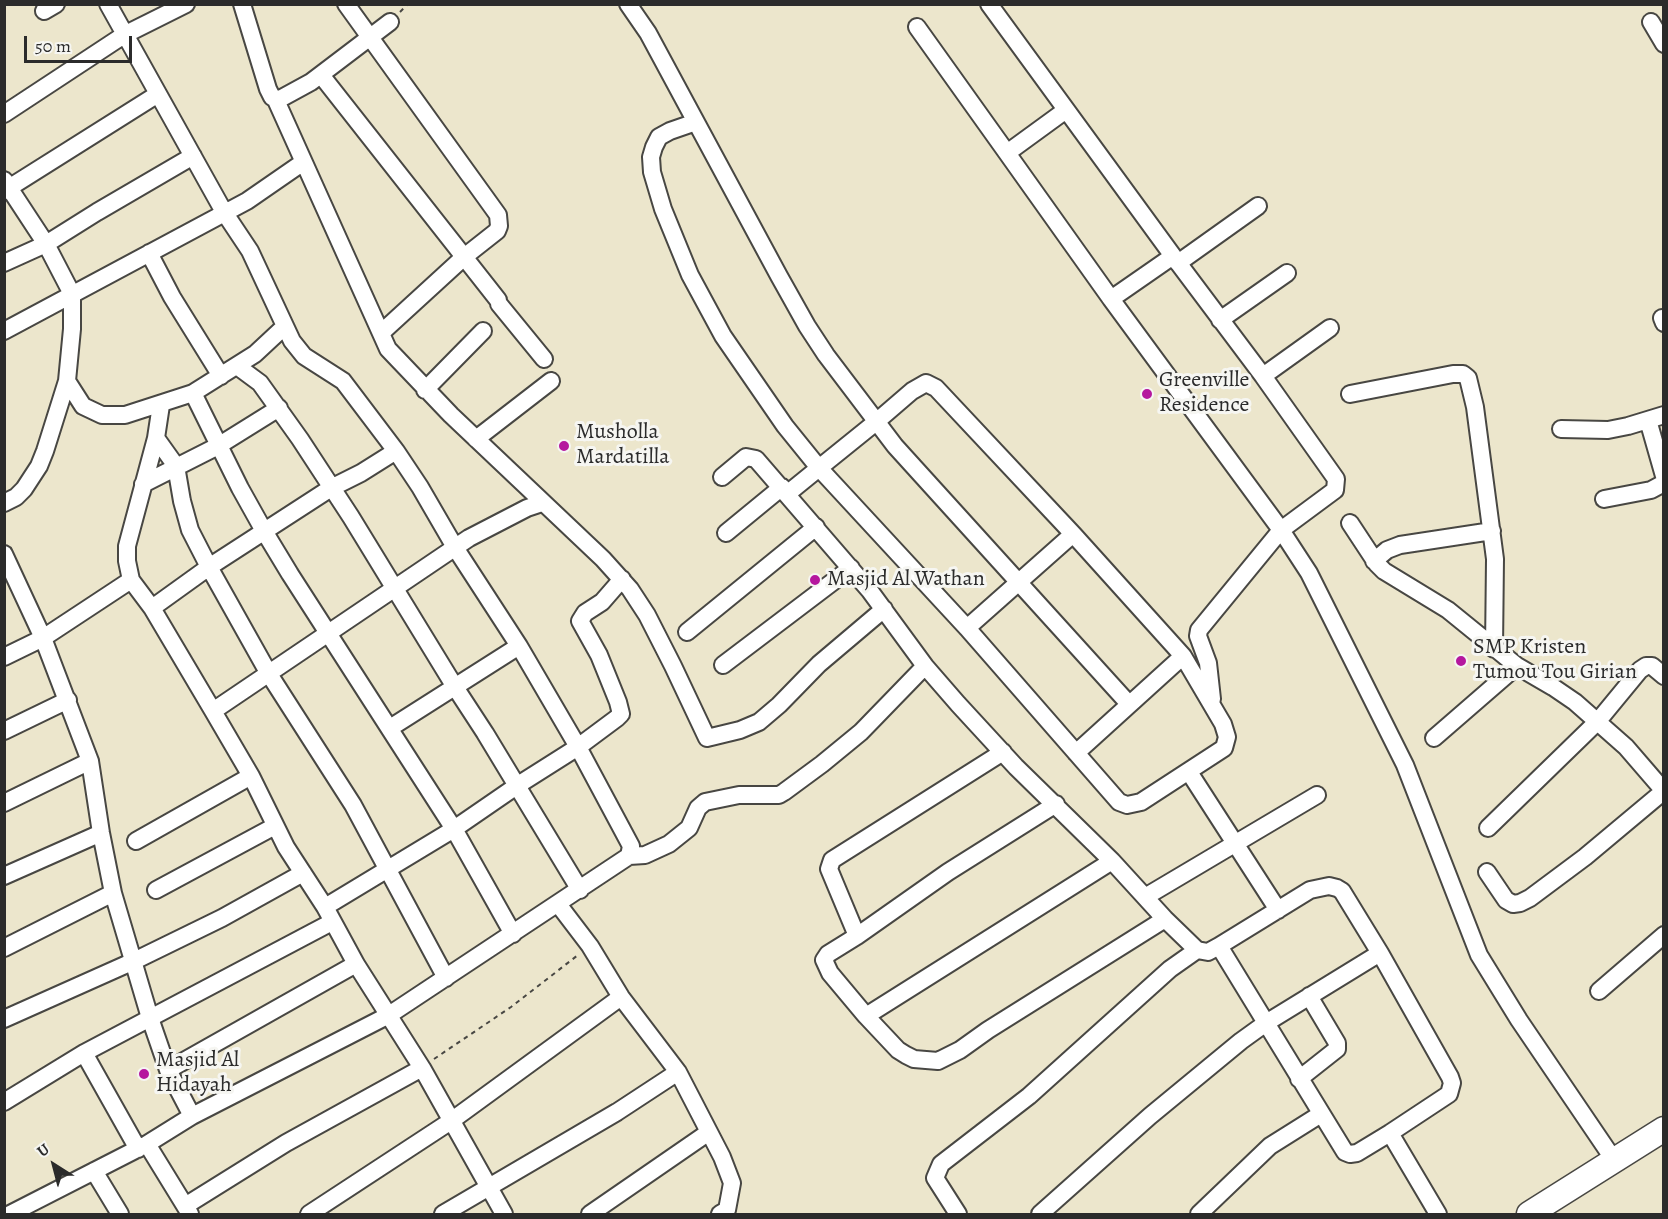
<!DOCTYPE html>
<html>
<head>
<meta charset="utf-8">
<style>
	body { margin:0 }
	#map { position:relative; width:1668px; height:1219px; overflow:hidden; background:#ece6cc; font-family:Alegreya,serif }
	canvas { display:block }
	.frame { position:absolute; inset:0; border:6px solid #2b2b2b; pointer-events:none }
	.north { position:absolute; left:24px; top:1135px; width:60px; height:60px; -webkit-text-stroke:4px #f6f6f2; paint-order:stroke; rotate:324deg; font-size:16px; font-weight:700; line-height:24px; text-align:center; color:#2b2b2b }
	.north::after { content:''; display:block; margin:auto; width:21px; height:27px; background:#2b2b2b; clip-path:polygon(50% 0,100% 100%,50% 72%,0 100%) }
	.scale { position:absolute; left:24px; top:36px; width:108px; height:27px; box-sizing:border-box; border:3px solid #2b2b2b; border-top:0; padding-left:8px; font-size:18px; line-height:21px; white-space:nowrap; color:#2b2b2b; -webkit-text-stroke:4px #f6f6f2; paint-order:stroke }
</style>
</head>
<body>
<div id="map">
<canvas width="1668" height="1219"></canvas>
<div class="frame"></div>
<div class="north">U</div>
<div class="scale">50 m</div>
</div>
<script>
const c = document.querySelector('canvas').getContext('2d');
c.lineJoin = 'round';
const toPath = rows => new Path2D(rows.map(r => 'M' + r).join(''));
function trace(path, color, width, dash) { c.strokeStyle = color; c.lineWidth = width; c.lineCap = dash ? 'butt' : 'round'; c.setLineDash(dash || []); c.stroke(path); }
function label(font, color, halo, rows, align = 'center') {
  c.font = font + ' Alegreya,serif'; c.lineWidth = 6; c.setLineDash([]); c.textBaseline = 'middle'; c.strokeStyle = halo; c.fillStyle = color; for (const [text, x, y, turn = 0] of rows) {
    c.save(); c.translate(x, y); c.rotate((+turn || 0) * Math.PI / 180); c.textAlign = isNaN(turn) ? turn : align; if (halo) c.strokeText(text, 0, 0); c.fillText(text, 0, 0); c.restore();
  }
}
const street = toPath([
	[108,4,224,212,250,251,292,341,304,356,343,381,396,451,420,487,456,549,519,646,578,747,631,846,629,856],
	[242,4,268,89,272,97,278,100,311,82,390,22],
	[346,4,498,215,499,226,497,231,464,257,381,333],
	[628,4,648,33,779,276,807,326,826,355,895,446,1129,704],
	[989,4,1173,256],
	[44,11,56,4],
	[1651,22,1664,44],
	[917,27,1007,153],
	[321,75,498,300],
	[275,98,388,349,451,415,603,559,630,589,647,615,673,666,707,738,740,730,759,722,779,705,819,664,884,609],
	[1066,110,1007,153,1111,299],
	[4,114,124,35,186,4],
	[696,122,670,131,659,137,654,147,651,157,652,172,663,209,690,275,723,336,785,426,819,468,967,628,1119,802,1127,805,1141,802,1224,748,1227,737,1223,724,1183,656,1073,534,936,388,926,383,912,391,876,422,819,468,787,494],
	[4,180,46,244,72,294,72,329,67,381,45,451,39,466,24,489,16,497,4,503],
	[4,191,158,94],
	[149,253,172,297,221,376],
	[4,263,46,244,97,212,193,156],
	[1178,263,1258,206],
	[499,304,544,359],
	[1662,318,1664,323],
	[1220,320,1287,273],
	[4,331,247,201,302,163],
	[237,366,260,383,300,439,351,517,455,687,485,733,580,890],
	[1263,376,1330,328],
	[67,381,83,406,102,415,125,415,193,393,240,488,264,531,290,574,454,829,513,934],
	[425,390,483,331],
	[193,393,255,354,284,327],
	[1350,394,1453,374,1463,374,1468,378,1475,407,1495,559,1494,649],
	[161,405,156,438,127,546,127,561,131,580,152,608,213,711,251,776,286,847,325,907,356,964,422,1068,504,1214],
	[1648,420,1664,476],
	[1561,429,1608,430,1628,426,1664,415],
	[156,438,176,466,182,501,190,530,209,567,269,674,353,805,446,978],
	[476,439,551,381],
	[722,477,746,457,756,459,870,591,925,666,958,704,1016,767,1112,861,1165,919,1197,950,1208,952,1219,946,1310,890,1329,886,1337,888,1342,891,1380,953,1450,1077,1452,1083,1449,1094,1390,1133,1357,1153,1350,1154,1345,1152,1219,946],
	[143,484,218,446,279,408],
	[1604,499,1651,490,1664,483],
	[1350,523,1377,564,1384,571,1448,610,1517,666,1553,687,1575,702,1626,747,1664,791,1585,857,1530,898,1520,903,1513,904,1506,900,1487,872],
	[726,533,782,487],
	[4,554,43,638,90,761,101,833,113,893,150,1018,168,1070,192,1116],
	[1374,561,1387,550,1400,545,1492,531],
	[152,608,209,567,331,488,361,473,396,451],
	[967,628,1073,534],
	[687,632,816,527],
	[4,657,43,638,131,580],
	[723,665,851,568],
	[1212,699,1208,663,1198,636,1199,630,1281,530,1335,490,1336,479,1263,376,1173,256,1111,299,1281,530,1309,573,1405,765,1479,955,1519,1020,1614,1160],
	[213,711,469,538,527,508,542,503],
	[390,728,519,646],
	[4,731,68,700],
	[1434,738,1517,666],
	[1076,753,1183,656],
	[1189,772,1278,910],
	[4,803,90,761],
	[1056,804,948,872,857,936,828,954,824,960,830,973,866,1016,1112,861],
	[1488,828,1598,721,1640,670,1646,666,1652,666,1664,676],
	[136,841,251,776],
	[4,876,101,833],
	[156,890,275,826],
	[1145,897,1317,795],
	[558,904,590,946,621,997,678,1072,722,1157,732,1183,727,1210,720,1214],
	[325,907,454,829,518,785,578,747,617,718,621,714,618,702,599,655,580,621,585,613,602,602,622,579],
	[857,936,829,869,832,860,1003,752],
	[4,948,113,893],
	[1599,991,1664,935],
	[866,1016,898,1050,906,1055,914,1059,938,1061,960,1050,988,1030,1165,919],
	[4,1019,134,961,222,918,303,873],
	[84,1053,138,1149],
	[168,1070,356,964],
	[1299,1079,1337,1049,1337,1043,1309,996],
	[4,1102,84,1053,332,922],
	[1390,1133,1438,1214],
	[147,1144,190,1214],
	[94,1171,120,1214],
	[185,1206,286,1143,422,1068],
	[10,1214,147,1144,192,1116,389,1015,629,856,645,855,669,844,689,828,698,808,705,802,739,795,779,795,784,792,822,764,861,732,925,666],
	[309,1214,451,1121,621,997],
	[443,1214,617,1112,678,1072],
	[590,1214,709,1132],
	[958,1214,935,1178,941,1164,1029,1096,1170,969,1197,950],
	[1040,1214,1150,1116,1241,1041,1266,1023,1380,953],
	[1199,1214,1270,1146,1321,1114]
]);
const secondary = toPath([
	[1529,1214,1664,1129]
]);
trace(street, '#484743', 20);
trace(secondary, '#484743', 27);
trace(toPath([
	[400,12,408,4],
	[434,1059,511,1007,578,955]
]), '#484743', 2, [4.5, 4.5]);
trace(street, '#fff', 16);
trace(secondary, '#fff', 24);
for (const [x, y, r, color] of [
	[1147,394,6,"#b5179e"],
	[564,446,6,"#b5179e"],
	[815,580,6,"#b5179e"],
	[1461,661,6,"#b5179e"],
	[144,1074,6,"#b5179e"]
]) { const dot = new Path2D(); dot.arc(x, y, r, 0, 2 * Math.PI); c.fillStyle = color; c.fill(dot); trace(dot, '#f6f6f2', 2); }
label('22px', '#2b2b2b', '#f6f6f2', [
	["Greenville",1159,381],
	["Residence",1159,406],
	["Musholla",576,433],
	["Mardatilla",576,458],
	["Masjid Al Wathan",827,580],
	["SMP Kristen",1473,648],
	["Tumou Tou Girian",1473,673],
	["Masjid Al",156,1061],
	["Hidayah",156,1086]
], 'left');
</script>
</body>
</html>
